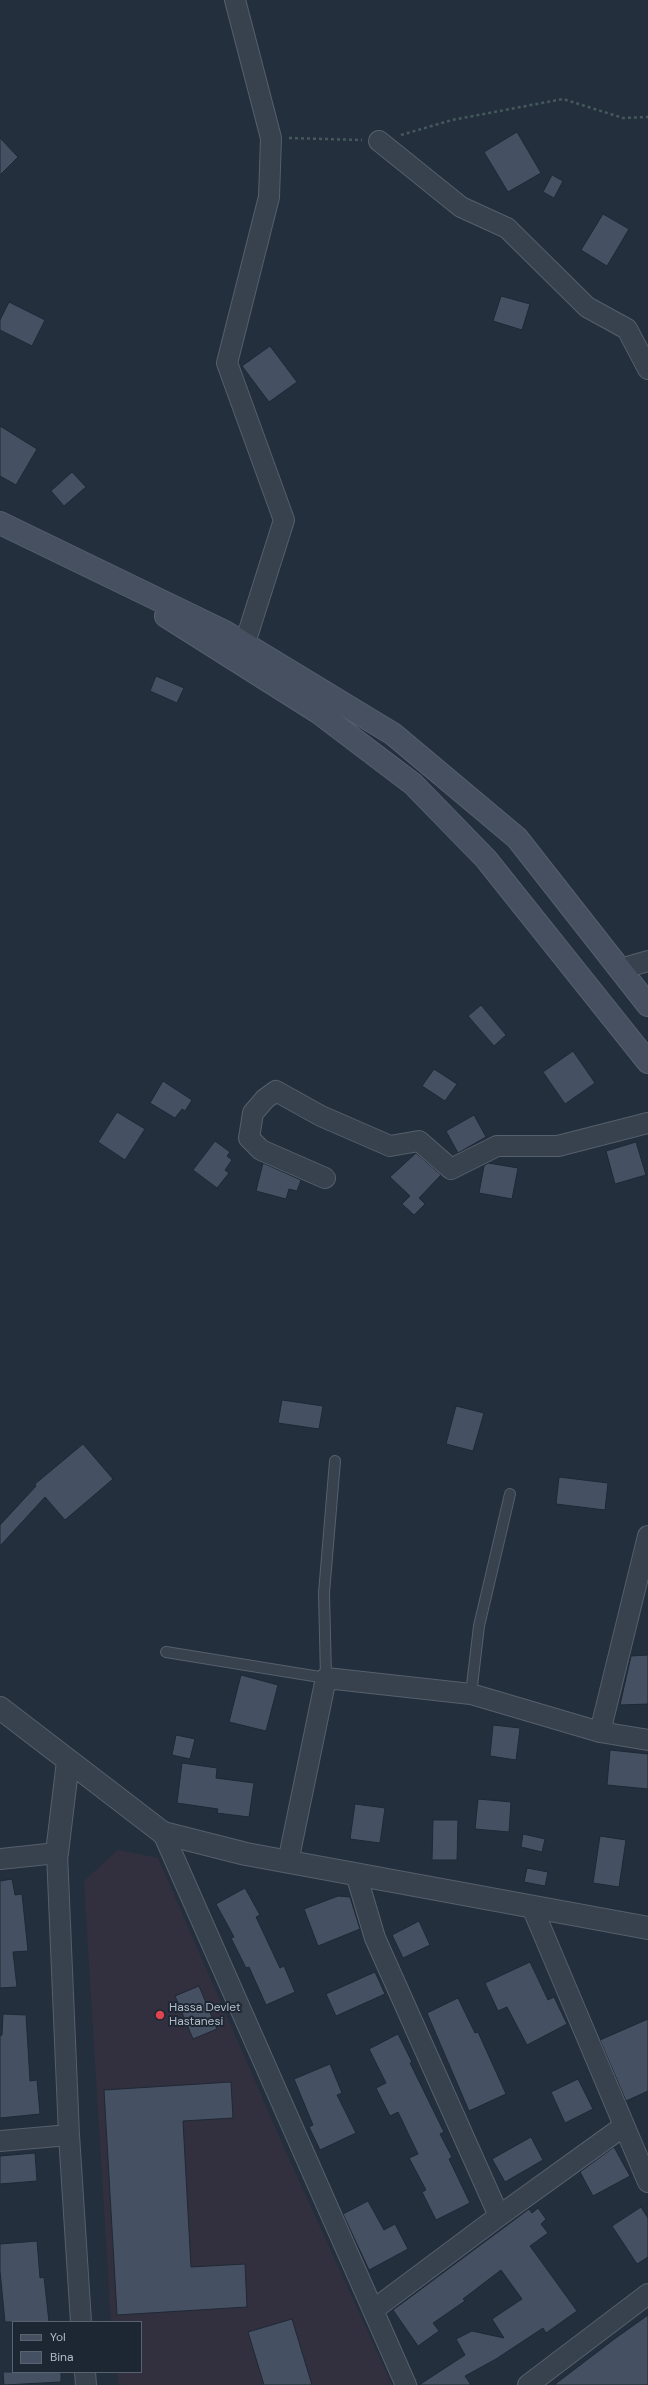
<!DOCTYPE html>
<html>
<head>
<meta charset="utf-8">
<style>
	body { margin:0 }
	#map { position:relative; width:648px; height:2385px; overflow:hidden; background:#242f3e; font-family:"DM Sans",sans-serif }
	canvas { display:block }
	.legend { position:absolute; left:12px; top:2321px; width:130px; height:52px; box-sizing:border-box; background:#1d2633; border:1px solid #59626f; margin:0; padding:5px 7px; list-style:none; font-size:12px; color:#b4bcc9 }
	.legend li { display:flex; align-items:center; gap:8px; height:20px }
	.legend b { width:20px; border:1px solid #59626f }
</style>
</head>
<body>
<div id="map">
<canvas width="648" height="2385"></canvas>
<ul class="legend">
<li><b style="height:5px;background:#465061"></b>Yol</li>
<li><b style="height:11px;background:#455162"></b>Bina</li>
</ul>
</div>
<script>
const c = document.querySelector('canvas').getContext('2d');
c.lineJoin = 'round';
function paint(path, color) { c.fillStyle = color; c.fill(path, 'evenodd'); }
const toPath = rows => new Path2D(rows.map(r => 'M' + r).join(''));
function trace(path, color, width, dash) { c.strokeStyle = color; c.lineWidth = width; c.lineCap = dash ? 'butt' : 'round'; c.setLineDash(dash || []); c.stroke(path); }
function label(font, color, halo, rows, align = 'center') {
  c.font = font + ' "DM Sans",sans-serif'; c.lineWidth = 4; c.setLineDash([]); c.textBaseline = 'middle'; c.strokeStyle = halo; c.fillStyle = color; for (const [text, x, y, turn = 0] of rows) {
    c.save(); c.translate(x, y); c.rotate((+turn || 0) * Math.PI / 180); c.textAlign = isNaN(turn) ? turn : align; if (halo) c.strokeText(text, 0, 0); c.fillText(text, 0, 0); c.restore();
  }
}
paint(toPath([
	[118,1850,158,1858,285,2150,392,2385,119,2385,117,2372,141,2372,141,2322,111,2322,84,1881]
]), '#32303f');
const building = toPath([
	[517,132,541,173,508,192,484,152,517,132],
	[0,138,18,157,0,175,0,138],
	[552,175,563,181,554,198,543,192,552,175],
	[603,214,629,229,607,266,581,250,603,214],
	[501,296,530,304,522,330,493,321,501,296],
	[9,302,45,320,32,346,0,330,0,320,9,302],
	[270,346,297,382,269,402,242,366,270,346],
	[0,426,37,449,16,485,0,476,0,426],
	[72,472,86,487,64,506,51,491,72,472],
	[156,676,184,688,177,703,150,691,156,676],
	[481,1005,506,1035,494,1046,468,1016,481,1005],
	[573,1051,595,1083,565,1104,543,1072,573,1051],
	[434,1069,457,1084,445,1101,422,1086,434,1069],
	[163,1081,192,1100,185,1111,182,1109,175,1118,150,1103,163,1081],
	[117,1112,145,1129,125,1160,98,1142,117,1112],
	[474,1115,486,1137,458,1153,446,1131,474,1115],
	[215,1141,230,1152,227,1156,232,1160,225,1170,229,1173,217,1188,193,1170,215,1141],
	[636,1142,646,1175,615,1184,606,1151,636,1142],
	[416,1153,441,1175,419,1198,425,1204,414,1215,402,1204,410,1196,390,1177,416,1153],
	[263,1163,301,1180,297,1191,289,1189,286,1199,256,1191,263,1163],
	[488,1163,518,1168,512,1199,479,1193,484,1166,488,1163],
	[282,1400,323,1406,319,1429,278,1423,282,1400],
	[456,1406,484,1413,473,1451,446,1444,456,1406],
	[83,1444,113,1479,65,1520,45,1497,0,1546,0,1525,36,1486,35,1484,83,1444],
	[559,1477,608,1483,605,1510,556,1504,559,1477],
	[648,1655,648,1704,620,1705,631,1656,648,1655],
	[241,1675,278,1685,266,1731,229,1722,241,1675],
	[493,1725,520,1728,516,1760,490,1756,493,1725],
	[176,1735,195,1739,190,1759,172,1755,176,1735],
	[610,1750,648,1754,648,1789,607,1785,610,1750],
	[182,1763,217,1768,216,1778,254,1783,249,1817,217,1813,218,1809,177,1803,182,1763],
	[478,1799,511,1802,509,1832,475,1829,478,1799],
	[355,1804,385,1808,380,1843,350,1839,355,1804],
	[433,1820,458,1820,457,1860,432,1860,433,1820],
	[523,1834,545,1839,542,1852,521,1847,523,1834],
	[600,1836,626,1840,619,1887,593,1883,600,1836],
	[527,1868,548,1872,545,1886,524,1882,527,1868],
	[12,1879,15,1895,22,1894,28,1951,13,1952,17,1987,0,1988,0,1881,12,1879],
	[245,1888,260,1915,256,1917,280,1968,284,1966,295,1992,266,2005,249,1967,246,1968,231,1938,234,1937,216,1904,245,1888],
	[338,1896,350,1897,360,1929,318,1946,304,1909,338,1896],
	[419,1921,430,1945,403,1958,392,1935,419,1921],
	[530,1962,548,2000,554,1997,567,2024,527,2045,507,2007,498,2011,485,1983,530,1962],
	[375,1972,385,1994,336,2016,326,1994,375,1972],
	[199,1986,217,2029,193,2039,175,1996,199,1986],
	[458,1998,475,2033,478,2032,506,2094,469,2111,427,2013,458,1998],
	[3,2014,26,2015,30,2081,37,2080,40,2114,0,2118,0,2036,2,2035,3,2014],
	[648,2019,648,2091,626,2101,600,2040,648,2019],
	[398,2034,412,2062,410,2063,444,2132,440,2134,452,2157,449,2159,470,2203,436,2220,422,2192,426,2190,409,2158,418,2154,398,2112,390,2116,376,2088,386,2083,369,2049,398,2034],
	[330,2064,342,2093,337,2095,356,2133,320,2150,309,2127,313,2125,294,2079,330,2064],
	[578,2079,593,2109,565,2123,551,2092,578,2079],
	[231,2082,233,2118,183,2121,191,2267,245,2264,247,2307,117,2315,104,2090,231,2082],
	[531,2137,543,2160,505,2182,492,2159,531,2137],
	[614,2147,630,2176,593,2196,580,2172,614,2147],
	[35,2153,37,2181,0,2184,0,2156,35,2153],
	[368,2201,384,2230,395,2224,408,2249,369,2270,343,2214,368,2201],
	[641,2207,648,2218,648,2257,637,2264,612,2226,641,2207],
	[538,2208,546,2219,541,2224,548,2233,530,2246,577,2311,546,2333,543,2328,496,2359,465,2376,471,2385,419,2385,465,2355,456,2339,472,2331,504,2338,492,2319,522,2299,501,2270,463,2299,465,2301,433,2323,439,2331,418,2346,393,2310,529,2209,532,2213,538,2208],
	[37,2241,40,2278,44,2277,49,2322,5,2322,0,2271,0,2244,37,2241],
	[648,2315,648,2385,554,2385,613,2340,648,2315],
	[292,2319,312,2385,264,2385,248,2332,292,2319],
	[3,2372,61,2372,61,2382,4,2385,3,2372]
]);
paint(building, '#455162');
trace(building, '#1f2835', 1);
const service = toPath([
	[166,1652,326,1678,324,1593,335,1461],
	[471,1694,479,1626,510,1494]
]);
const minor = toPath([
	[235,0,271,138,269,197,227,363,284,520,245,643],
	[379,141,461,207,507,228,587,307,627,329,648,369],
	[620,969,648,961],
	[325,1178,261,1150,249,1138,253,1113,265,1099,276,1091,321,1116,390,1146,419,1141,451,1169,497,1146,558,1146,648,1123],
	[600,1732,648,1536],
	[163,1833,406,2385],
	[0,1859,57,1853,69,2135,81,2322],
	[288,1862,326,1678,471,1694,600,1732,648,1740],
	[356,1874,375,1938,499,2216],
	[532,1907,648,2182],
	[0,2141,69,2135],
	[373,2310,499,2216,624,2126],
	[85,2372,86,2385],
	[528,2385,648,2294]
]);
const tertiary = toPath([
	[0,1708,163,1833,246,1854,648,1928],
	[57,1853,68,1761]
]);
const secondary = toPath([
	[0,523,225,632,393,734,517,838,648,1005],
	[166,616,318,712,413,784,486,859,648,1062]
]);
trace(service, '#565f6c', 12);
trace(minor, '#565f6c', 22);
trace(tertiary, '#565f6c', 24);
trace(secondary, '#565f6c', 24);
trace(toPath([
	[401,135,452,120,563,99,623,118,648,117],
	[289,138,362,140]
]), '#44595c', 2.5, [3, 3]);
trace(service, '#38414e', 10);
trace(minor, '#38414e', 20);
trace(tertiary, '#38414e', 22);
trace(secondary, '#465061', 22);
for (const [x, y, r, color] of [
	[160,2015,5,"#e0444e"]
]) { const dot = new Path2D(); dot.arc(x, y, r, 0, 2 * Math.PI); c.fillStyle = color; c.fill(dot); trace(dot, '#1d2633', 1.5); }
label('12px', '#b4bcc9', '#1d2633', [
	["Hassa Devlet",169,2008],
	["Hastanesi",169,2022]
], 'left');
</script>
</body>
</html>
